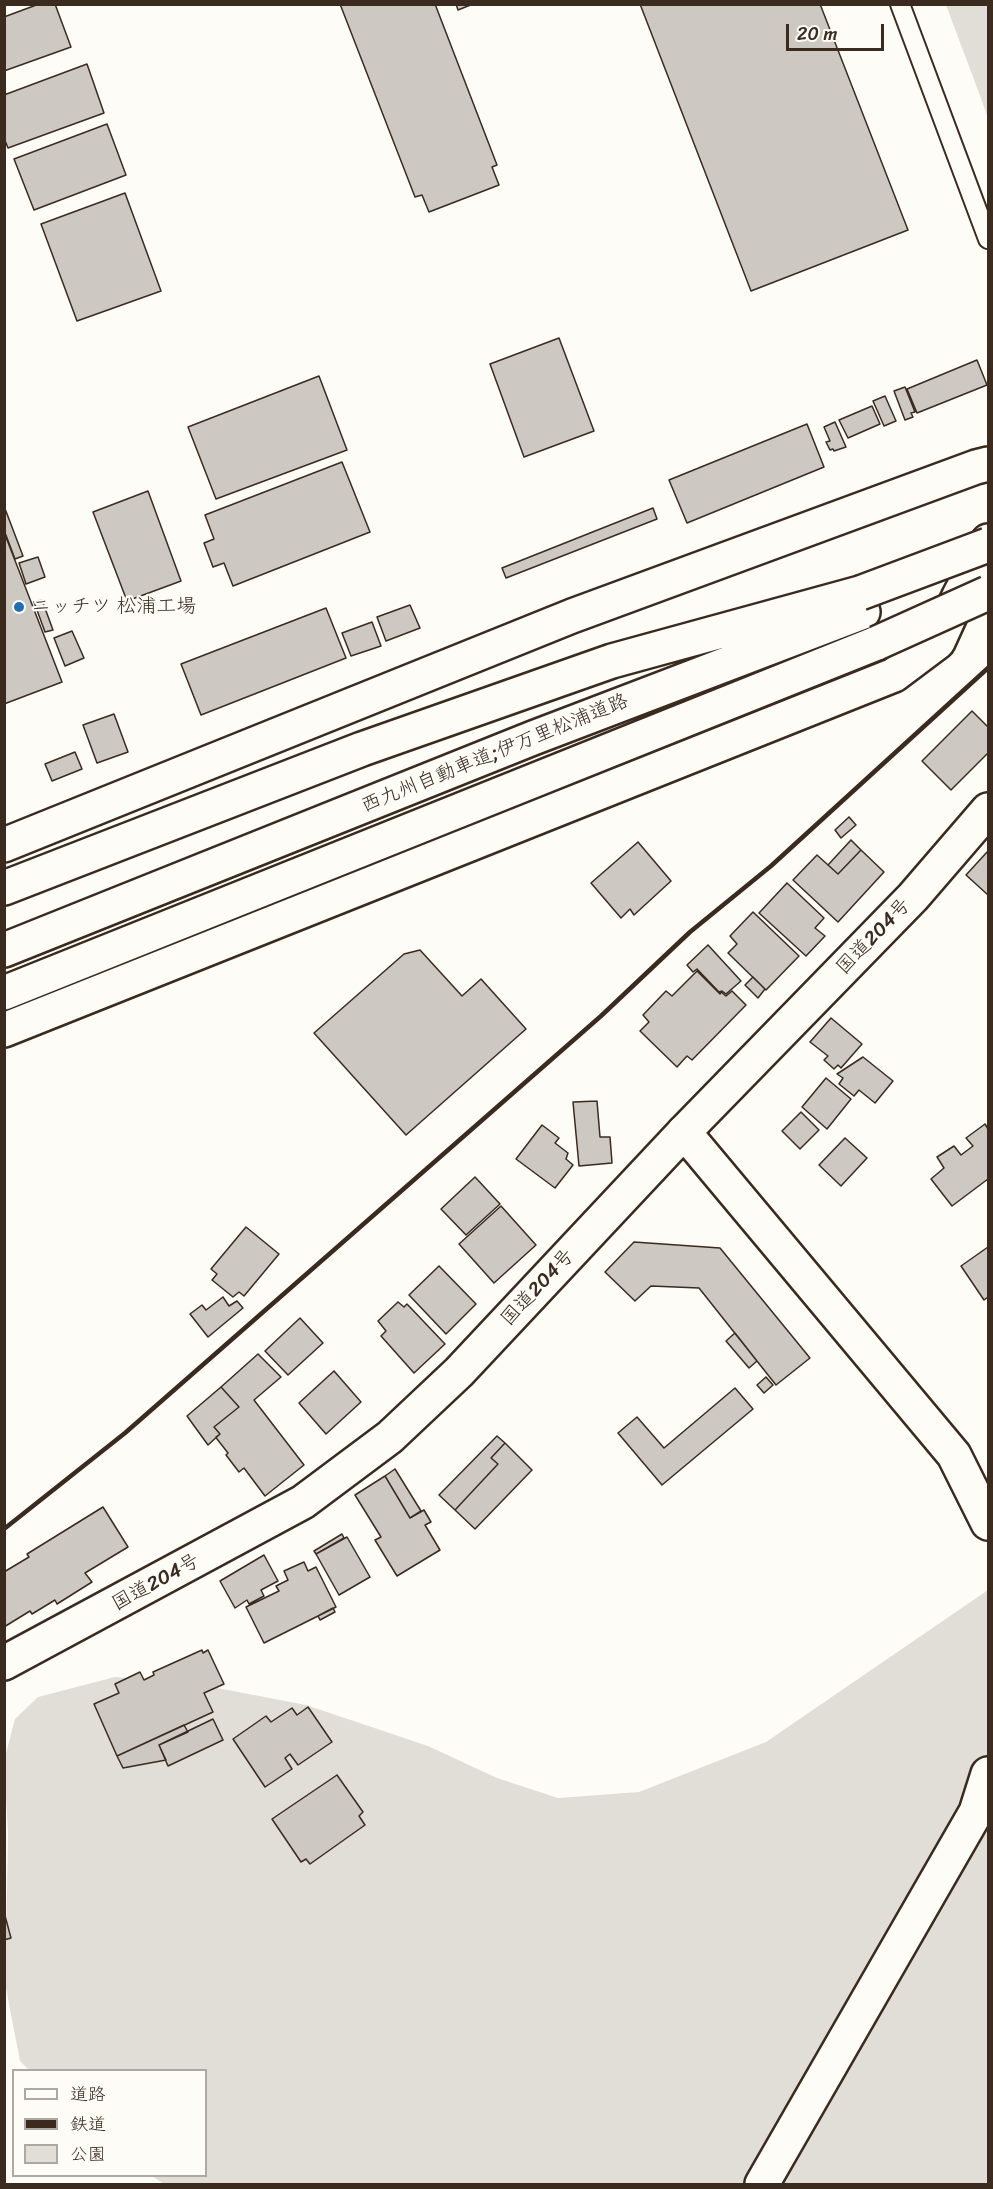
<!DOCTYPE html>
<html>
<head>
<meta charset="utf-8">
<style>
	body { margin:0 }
	#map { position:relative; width:993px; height:2189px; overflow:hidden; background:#fdfcf7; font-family:Sriracha,"Klee One",sans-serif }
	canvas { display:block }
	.frame { position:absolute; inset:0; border:6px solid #3b2a1e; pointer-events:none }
	.legend { position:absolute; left:12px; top:2069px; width:195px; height:108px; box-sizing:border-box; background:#fdfcf7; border:2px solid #afa8a0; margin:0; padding:8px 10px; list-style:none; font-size:18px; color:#3b2a1e }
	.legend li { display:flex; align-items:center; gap:12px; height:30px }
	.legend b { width:30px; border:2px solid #afa8a0 }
	.scale { position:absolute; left:786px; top:24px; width:98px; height:27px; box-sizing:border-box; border:3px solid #3b2a1e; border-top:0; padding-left:8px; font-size:18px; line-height:21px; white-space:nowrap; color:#3b2a1e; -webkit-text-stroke:4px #fdfcf7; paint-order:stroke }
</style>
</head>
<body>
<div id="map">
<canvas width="993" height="2189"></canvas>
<div class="frame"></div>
<ul class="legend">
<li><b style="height:8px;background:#fdfcf7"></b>道路</li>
<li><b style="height:8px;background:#3b2a1e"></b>鉄道</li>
<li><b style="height:16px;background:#e1ded7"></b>公園</li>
</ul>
<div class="scale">20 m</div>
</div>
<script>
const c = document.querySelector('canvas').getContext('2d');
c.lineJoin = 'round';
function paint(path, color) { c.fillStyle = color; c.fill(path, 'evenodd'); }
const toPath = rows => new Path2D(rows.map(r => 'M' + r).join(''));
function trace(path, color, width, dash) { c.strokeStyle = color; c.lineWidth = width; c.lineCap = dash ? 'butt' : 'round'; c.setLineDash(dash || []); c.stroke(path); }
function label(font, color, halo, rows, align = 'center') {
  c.font = font + ' Sriracha,"Klee One",sans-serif'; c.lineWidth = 4.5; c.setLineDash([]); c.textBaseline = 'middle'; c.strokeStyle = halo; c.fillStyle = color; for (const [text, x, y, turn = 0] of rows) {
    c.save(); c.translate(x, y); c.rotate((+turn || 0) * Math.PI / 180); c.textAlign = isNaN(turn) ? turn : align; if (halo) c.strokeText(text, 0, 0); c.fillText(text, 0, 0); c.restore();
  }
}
paint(toPath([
	[946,5,988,5,988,118,982,101],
	[988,1590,988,2184,164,2184,152,2176,206,2176,206,2070,29,2070,20,2061,5,1983,8,1834,4,1761,15,1719,38,1697,115,1677,191,1683,306,1705,428,1746,497,1778,558,1798,639,1792,766,1742]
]), '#e1ded7');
const building = toPath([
	[39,4,55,4,71,47,4,71,4,17,39,4],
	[340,4,435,4,497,165,492,167,499,185,429,212,422,195,415,197,340,4],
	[456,4,473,4,458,10,456,4],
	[640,4,820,4,908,230,751,291,640,4],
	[87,64,104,113,8,148,4,138,4,95,87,64],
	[107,124,126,175,34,210,14,159,107,124],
	[125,193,161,291,77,321,41,224,125,193],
	[559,338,594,431,524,457,490,364,559,338],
	[977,360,987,385,917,413,907,389,977,360],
	[319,376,347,450,216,499,188,427,319,376],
	[905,387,915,412,911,413,913,417,905,420,894,391,905,387],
	[885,396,896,421,884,426,873,401,885,396],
	[872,406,880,424,848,438,839,420,872,406],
	[835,422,846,447,834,451,833,449,830,450,826,442,830,441,824,427,835,422],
	[807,424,824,467,687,523,669,480,807,424],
	[342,462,370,532,233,586,224,563,213,567,204,543,214,539,205,515,342,462],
	[148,491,181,581,127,601,93,512,148,491],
	[4,506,23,556,15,559,4,530,4,506],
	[653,508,657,519,506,578,502,568,653,508],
	[4,532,62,682,4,704,4,532],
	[38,557,45,577,26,584,19,563,38,557],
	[42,600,53,630,45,632,34,602,42,600],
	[410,605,420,628,386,641,377,617,410,605],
	[326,608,346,658,201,715,181,664,326,608],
	[372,622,381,646,351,656,342,633,372,622],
	[72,631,84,658,65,666,54,638,72,631],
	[972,711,988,727,988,753,951,790,922,761,972,711],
	[114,714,128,752,97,763,83,725,114,714],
	[75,752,82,769,52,781,45,764,75,752],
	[849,817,856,825,841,838,835,830,849,817],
	[851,840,861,850,838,874,828,865,851,840],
	[638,842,671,881,634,915,630,909,621,918,591,883,638,842],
	[861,850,884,872,838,922,793,880,817,855,838,874,861,850],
	[988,851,988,895,966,875,988,851],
	[787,883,824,918,815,928,825,936,806,956,759,913,787,883],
	[753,912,799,956,766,990,728,953,737,944,730,936,753,912],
	[708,945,741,981,726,994,722,991,719,992,697,969,693,972,687,965,708,945],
	[420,950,462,996,481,979,526,1029,406,1135,314,1033,404,954,420,950],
	[697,971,720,994,721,992,726,996,732,991,746,1005,692,1060,687,1056,677,1067,640,1031,649,1022,643,1015,666,991,672,996,697,971],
	[753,977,765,989,758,998,745,985,753,977],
	[831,1018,862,1044,841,1068,838,1065,834,1069,824,1060,828,1056,810,1042,831,1018],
	[863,1057,893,1081,875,1103,859,1090,854,1096,839,1084,843,1078,837,1074,863,1057],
	[826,1078,851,1099,827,1129,802,1107,826,1078],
	[597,1101,600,1137,610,1137,612,1163,579,1166,573,1102,597,1101],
	[801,1112,819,1130,800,1149,782,1131,801,1112],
	[985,1124,988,1129,988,1179,952,1206,931,1179,944,1168,937,1157,954,1146,961,1155,973,1146,966,1138,985,1124],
	[542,1125,559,1138,555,1143,568,1153,566,1159,573,1165,555,1188,516,1159,542,1125],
	[845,1138,867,1158,841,1186,819,1165,845,1138],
	[475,1177,500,1204,466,1235,441,1209,475,1177],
	[501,1206,536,1245,494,1283,459,1244,501,1206],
	[246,1227,279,1254,244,1296,239,1292,233,1297,212,1280,217,1274,211,1269,246,1227],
	[634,1242,720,1248,810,1358,776,1385,699,1288,651,1286,635,1301,605,1272,634,1242],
	[988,1247,988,1297,984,1300,961,1266,988,1247],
	[439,1266,476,1304,446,1334,409,1295,439,1266],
	[223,1297,229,1306,237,1301,243,1308,208,1337,190,1314,202,1305,206,1310,223,1297],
	[398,1302,404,1307,407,1304,445,1344,414,1373,381,1336,386,1331,378,1321,398,1302],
	[300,1318,323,1343,288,1375,265,1351,300,1318],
	[735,1333,757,1361,749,1368,726,1341,735,1333],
	[258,1354,281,1377,254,1400,304,1465,265,1496,244,1468,239,1472,226,1455,228,1453,217,1439,216,1437,220,1434,214,1427,239,1407,221,1387,258,1354],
	[334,1371,361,1402,326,1434,299,1403,334,1371],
	[766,1377,773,1385,764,1393,757,1385,766,1377],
	[221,1387,239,1407,214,1427,220,1434,208,1445,187,1416,221,1387],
	[735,1388,753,1409,662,1485,618,1433,637,1417,664,1448,735,1388],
	[497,1436,505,1443,491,1458,498,1464,455,1510,439,1495,497,1436],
	[505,1443,532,1470,475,1529,455,1510,498,1464,491,1458,505,1443],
	[395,1469,421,1511,410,1518,385,1476,395,1469],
	[385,1476,410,1518,424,1510,431,1522,425,1525,440,1550,397,1576,375,1540,381,1537,355,1495,385,1476],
	[103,1507,128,1547,85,1573,92,1582,57,1604,55,1600,32,1614,30,1611,4,1627,4,1572,29,1557,27,1554,103,1507],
	[342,1534,344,1538,316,1554,314,1551,342,1534],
	[347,1537,370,1577,339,1595,316,1554,347,1537],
	[264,1555,278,1581,261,1590,264,1596,249,1604,247,1600,235,1608,220,1581,264,1555],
	[304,1562,308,1571,316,1567,336,1607,264,1643,246,1607,279,1591,276,1586,288,1580,284,1571,304,1562],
	[333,1608,335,1612,320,1620,318,1616,333,1608],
	[202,1650,203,1653,208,1650,224,1684,204,1693,213,1712,117,1756,94,1704,119,1693,115,1684,140,1672,144,1680,154,1675,153,1672,202,1650],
	[308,1707,332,1742,298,1765,290,1754,285,1758,292,1769,265,1787,233,1739,266,1716,271,1722,292,1708,297,1715,308,1707],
	[213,1719,223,1740,168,1766,159,1745,213,1719],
	[184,1725,188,1732,159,1745,166,1760,123,1768,117,1756,184,1725],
	[337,1775,363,1812,359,1816,365,1825,310,1864,306,1859,301,1862,272,1819,337,1775],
	[4,1912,11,1938,4,1940,4,1912]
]);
paint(building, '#cdc8c2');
trace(building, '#3b2a1e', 1.5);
const lane = toPath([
	[900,4,988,239]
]);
const secondary = toPath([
	[4,845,572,616,976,467,988,464],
	[4,1030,894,675,938,642,959,596,988,541],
	[684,1132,954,1455,988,1523],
	[762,2184,976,1812,988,1774]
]);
const highway = toPath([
	[4,888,362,749,612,661,860,593],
	[4,950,533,738,863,612],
	[4,993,877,643],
	[4,1663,303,1502,390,1437,459,1372,684,1132,913,897,988,810]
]);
trace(lane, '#3b2a1e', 22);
trace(secondary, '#3b2a1e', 38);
trace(highway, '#3b2a1e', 38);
trace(lane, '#fdfcf7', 18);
trace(secondary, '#fdfcf7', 33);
trace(highway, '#fdfcf7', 33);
trace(toPath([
	[4,1529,125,1433,601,1016,690,932,771,866,988,668]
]), '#3b2a1e', 4.5);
const highwayBridge = toPath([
	[860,593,988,545],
	[877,643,988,593]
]);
trace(highwayBridge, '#3b2a1e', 38, []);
trace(highwayBridge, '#fdfcf7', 33);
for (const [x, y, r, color] of [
	[19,607,6,"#1f6fb2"]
]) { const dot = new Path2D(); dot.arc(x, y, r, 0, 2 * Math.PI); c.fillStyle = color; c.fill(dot); trace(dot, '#fdfcf7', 2); }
label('20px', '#3b2a1e', '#fdfcf7', [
	["ニッチツ 松浦工場",31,607]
], 'left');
label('20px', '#3b2a1e', '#fdfcf7', [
	["西九州自動車道;伊万里松浦道路",495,754,-22],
	["国道204号",874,937,-46],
	["国道204号",538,1288,-47],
	["国道204号",156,1583,-29]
]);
</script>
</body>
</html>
